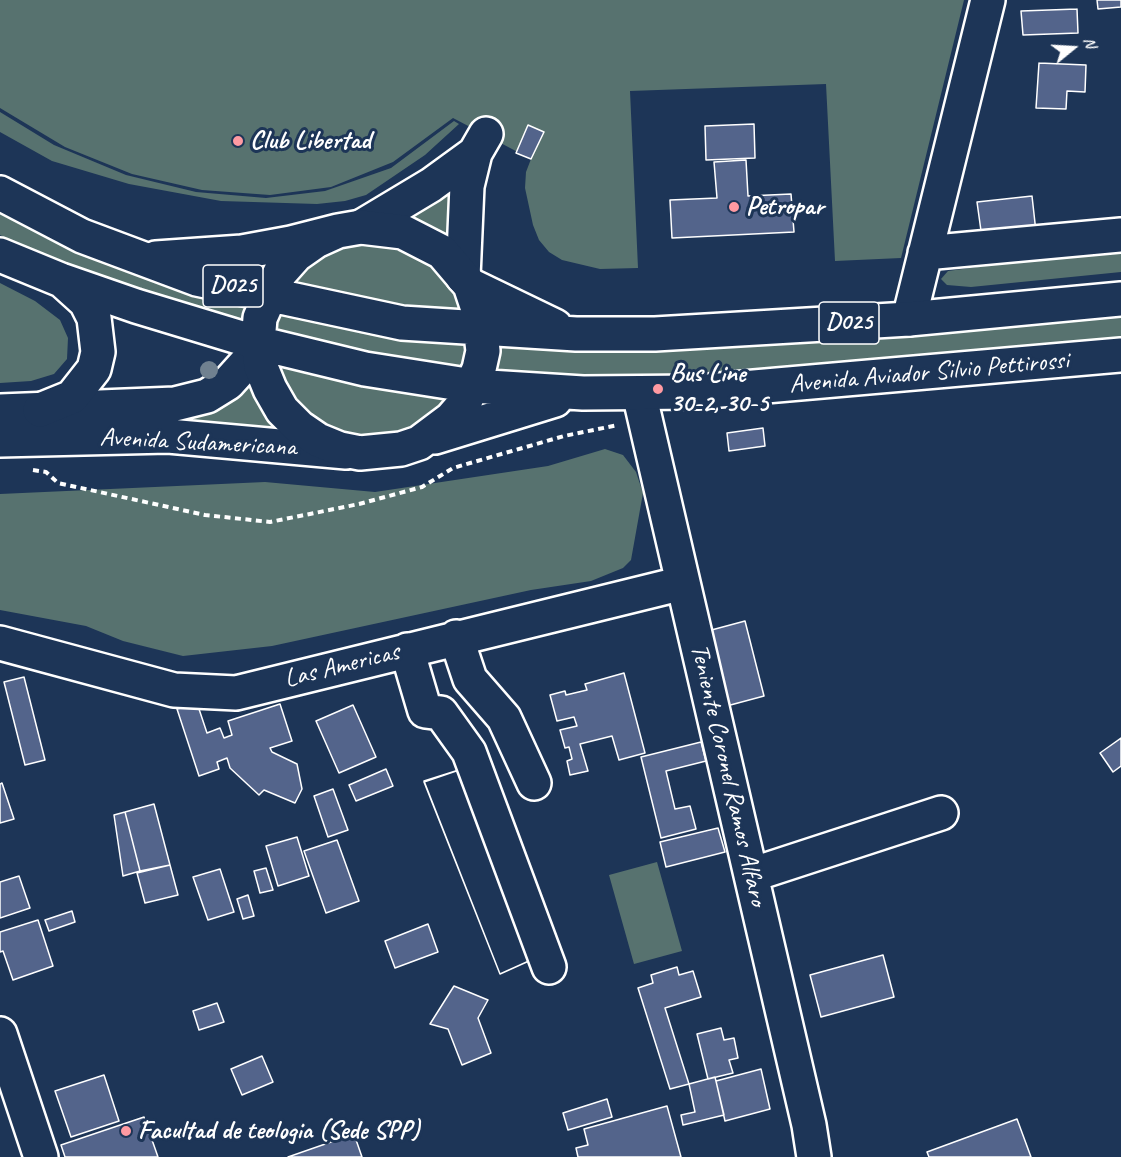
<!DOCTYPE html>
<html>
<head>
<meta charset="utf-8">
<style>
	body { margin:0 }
	#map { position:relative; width:1121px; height:1157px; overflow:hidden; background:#1d3557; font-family:Caveat,sans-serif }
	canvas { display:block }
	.north { position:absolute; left:1043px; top:18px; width:60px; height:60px; -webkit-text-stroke:4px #1d3557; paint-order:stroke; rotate:72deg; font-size:16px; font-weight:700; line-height:24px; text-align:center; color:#fff }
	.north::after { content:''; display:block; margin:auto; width:21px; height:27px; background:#fff; clip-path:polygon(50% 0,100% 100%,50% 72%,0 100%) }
</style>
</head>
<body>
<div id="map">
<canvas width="1121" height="1157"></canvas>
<div class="north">N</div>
</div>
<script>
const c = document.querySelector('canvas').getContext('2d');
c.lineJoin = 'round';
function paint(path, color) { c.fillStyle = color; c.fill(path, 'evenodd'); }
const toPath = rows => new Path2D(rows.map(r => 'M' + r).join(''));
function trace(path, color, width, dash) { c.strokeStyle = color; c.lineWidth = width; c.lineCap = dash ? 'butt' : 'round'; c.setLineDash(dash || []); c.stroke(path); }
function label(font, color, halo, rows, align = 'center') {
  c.font = font + ' Caveat,sans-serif'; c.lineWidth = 6; c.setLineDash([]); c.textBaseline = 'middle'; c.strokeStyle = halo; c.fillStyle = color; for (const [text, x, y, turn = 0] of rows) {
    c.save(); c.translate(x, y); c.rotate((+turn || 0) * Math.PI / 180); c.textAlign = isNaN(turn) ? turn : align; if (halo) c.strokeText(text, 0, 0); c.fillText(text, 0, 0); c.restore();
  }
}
paint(toPath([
	[0,0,964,0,901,258,835,261,826,84,630,91,638,268,600,269,562,260,549,252,539,240,533,225,525,188,526,172,531,159,453,118,393,162,331,187,270,195,202,190,132,174,65,147,0,108],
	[0,112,54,145,126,175,196,192,266,198,325,191,391,168,454,121,459,124,425,155,366,195,345,201,317,204,221,201,129,184,52,161,0,132],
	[460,175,461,252,401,218],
	[0,213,251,301,247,324,97,277,19,245,0,235],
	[391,241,428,260,458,294,462,312,380,301,291,284,309,261,347,243],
	[1121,247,1121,272,971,287,947,285,941,279,948,271],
	[0,283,35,301,60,320,68,338,67,359,54,374,31,381,0,383],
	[1121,310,1121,339,733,375,648,377,495,372,498,345,651,350,730,346],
	[277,311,469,341,467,368,377,356,274,332],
	[274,361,452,396,447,408,398,437,342,438,288,400],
	[250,382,287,431,142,418],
	[605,449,623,455,636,472,643,493,631,560,623,568,591,581,531,590,272,646,183,656,123,641,86,626,0,610,0,494,265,482,375,492,548,466],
	[657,862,682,951,634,964,609,875]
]), '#57726f');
const building = toPath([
	[1097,0,1121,0,1121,7,1098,9,1097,0],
	[1077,9,1078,33,1023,35,1021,11,1077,9],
	[1039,63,1086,65,1085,92,1067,91,1066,109,1036,108,1039,63],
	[754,124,755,158,706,160,705,126,754,124],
	[528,125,544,132,531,159,516,153,528,125],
	[746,160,748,196,791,194,794,232,672,238,670,200,717,198,714,162,746,160],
	[1032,196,1036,232,982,238,977,202,1032,196],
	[763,428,765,446,729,451,727,433,763,428],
	[745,621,764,696,723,707,704,632,745,621],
	[624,673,645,753,619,760,612,736,580,744,588,771,570,775,567,761,572,759,569,747,565,748,560,730,577,726,574,717,557,721,550,695,565,691,566,695,587,690,585,684,624,673],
	[24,677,45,760,25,765,4,682,24,677],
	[197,703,207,733,220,728,224,738,232,735,228,721,280,704,292,741,270,748,272,752,297,764,302,789,295,803,264,790,259,795,230,768,227,758,217,762,219,769,199,776,177,709,197,703],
	[353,705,376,757,339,773,316,721,353,705],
	[1121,738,1121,766,1113,772,1100,753,1121,738],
	[701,742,706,761,666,771,675,809,690,806,696,829,661,838,641,757,701,742],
	[465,768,540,956,500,974,424,781,465,768],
	[465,768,540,956,500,974,424,782,465,768],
	[386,769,393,786,356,801,349,785,386,769],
	[2,783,14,819,0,823,0,784,2,783],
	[333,789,348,830,328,837,314,796,333,789],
	[154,804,170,865,140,871,125,812,154,804],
	[125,812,140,871,123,876,114,815,125,812],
	[718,828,725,852,666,867,660,842,718,828],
	[297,837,309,876,278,886,266,846,297,837],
	[337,840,359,901,326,913,304,851,337,840],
	[170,865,178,895,145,903,137,873,170,865],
	[266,868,273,890,260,893,254,871,266,868],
	[220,869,234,912,208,920,193,877,220,869],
	[19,876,30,908,0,918,0,882,19,876],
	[248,895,254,916,243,919,237,899,248,895],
	[72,911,75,922,49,931,45,920,72,911],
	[38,920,53,966,13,980,3,951,0,952,0,932,38,920],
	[428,924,438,952,395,968,385,941,428,924],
	[883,955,894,997,821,1017,810,975,883,955],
	[677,967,679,975,693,971,701,997,665,1008,689,1084,670,1089,638,988,653,983,651,975,677,967],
	[454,986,488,1000,478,1018,491,1053,462,1065,448,1029,430,1024,454,986],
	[217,1003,224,1022,199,1030,193,1011,217,1003],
	[721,1028,724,1040,734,1038,738,1058,729,1060,733,1073,708,1079,697,1034,721,1028],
	[262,1056,273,1082,242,1095,231,1069,262,1056],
	[761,1069,770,1109,725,1121,716,1081,761,1069],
	[104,1075,119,1121,71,1137,55,1091,104,1075],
	[715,1077,724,1115,683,1125,681,1115,695,1112,689,1084,715,1077],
	[607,1099,612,1117,568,1130,563,1113,607,1099],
	[667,1106,681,1157,578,1157,576,1148,588,1145,584,1129,667,1106],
	[144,1117,158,1157,65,1157,61,1145,144,1117],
	[1017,1119,1031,1157,929,1157,927,1152,1017,1119],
	[354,1134,362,1157,288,1157,354,1134]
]);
paint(building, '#53648b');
trace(building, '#fff', 1.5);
const minor = toPath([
	[361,227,431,185,475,153],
	[925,253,1121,235],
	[463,277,467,186,475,153,486,134],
	[909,319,988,0],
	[639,393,809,1125,814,1157],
	[0,411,175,404,207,396,228,383,247,362,258,343],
	[0,440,168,436,346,452],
	[456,637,470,679,504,718,534,783],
	[0,643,174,690,236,693,683,583],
	[407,650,425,711,441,713,469,752,549,967],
	[751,875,941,813],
	[0,1034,41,1157]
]);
const highway = toPath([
	[0,193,82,236,197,279,402,323,576,334,655,334,909,319,1121,299],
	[0,255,61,280,136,306,258,343,365,369,473,386,583,393,697,392,1121,355],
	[156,258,242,252,291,243,338,231,361,227,403,232,442,252,470,285,478,309,483,351,479,369,464,404,451,419,419,443,401,449,360,453,340,449,318,440,299,427,282,410,270,389,261,367,258,343,260,318,280,273,296,255,316,241,338,231],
	[470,285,555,326],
	[40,410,72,397,94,369,98,352,94,318,86,302,65,283],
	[435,437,555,400]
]);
trace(minor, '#fff', 38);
trace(highway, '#fff', 38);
trace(toPath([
	[33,470,46,472,58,483,205,515,270,522,359,504,422,487,453,468,564,436,618,425]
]), '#fff', 4, [6, 4.5]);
trace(minor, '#1d3557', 33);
trace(highway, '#1d3557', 33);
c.fillStyle = '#708190';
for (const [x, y] of [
	[209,370]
]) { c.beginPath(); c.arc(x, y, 9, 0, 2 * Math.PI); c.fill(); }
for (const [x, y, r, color] of [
	[238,141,6,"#ff9aa2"],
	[734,207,6,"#ff9aa2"],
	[658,389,6,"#ff9aa2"],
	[126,1131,6,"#ff9aa2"]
]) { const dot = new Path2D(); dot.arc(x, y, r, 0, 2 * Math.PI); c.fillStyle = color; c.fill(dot); trace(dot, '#1d3557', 2); }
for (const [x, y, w] of [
	[233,286,60],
	[849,323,60]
]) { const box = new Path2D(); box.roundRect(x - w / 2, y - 21, w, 42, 4.5); c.fillStyle = '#1d3557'; c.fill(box); trace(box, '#fff', 1.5); }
label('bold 24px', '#fff', null, [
	["D025",233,286],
	["D025",849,323]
]);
label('bold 26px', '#fff', '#1d3557', [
	["Club Libertad",250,141],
	["Petropar",746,207],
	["Bus Line",670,374],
	["30-2, 30-5",670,404],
	["Facultad de teologia (Sede SPP)",138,1131]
], 'left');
label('26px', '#fff', '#1d3557', [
	["Avenida Aviador Silvio Pettirossi",929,373,-5],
	["Avenida Sudamericana",198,443,3],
	["Las Americas",342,666,-14],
	["Teniente Coronel Ramos Alfaro",728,775,77]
]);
</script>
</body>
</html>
